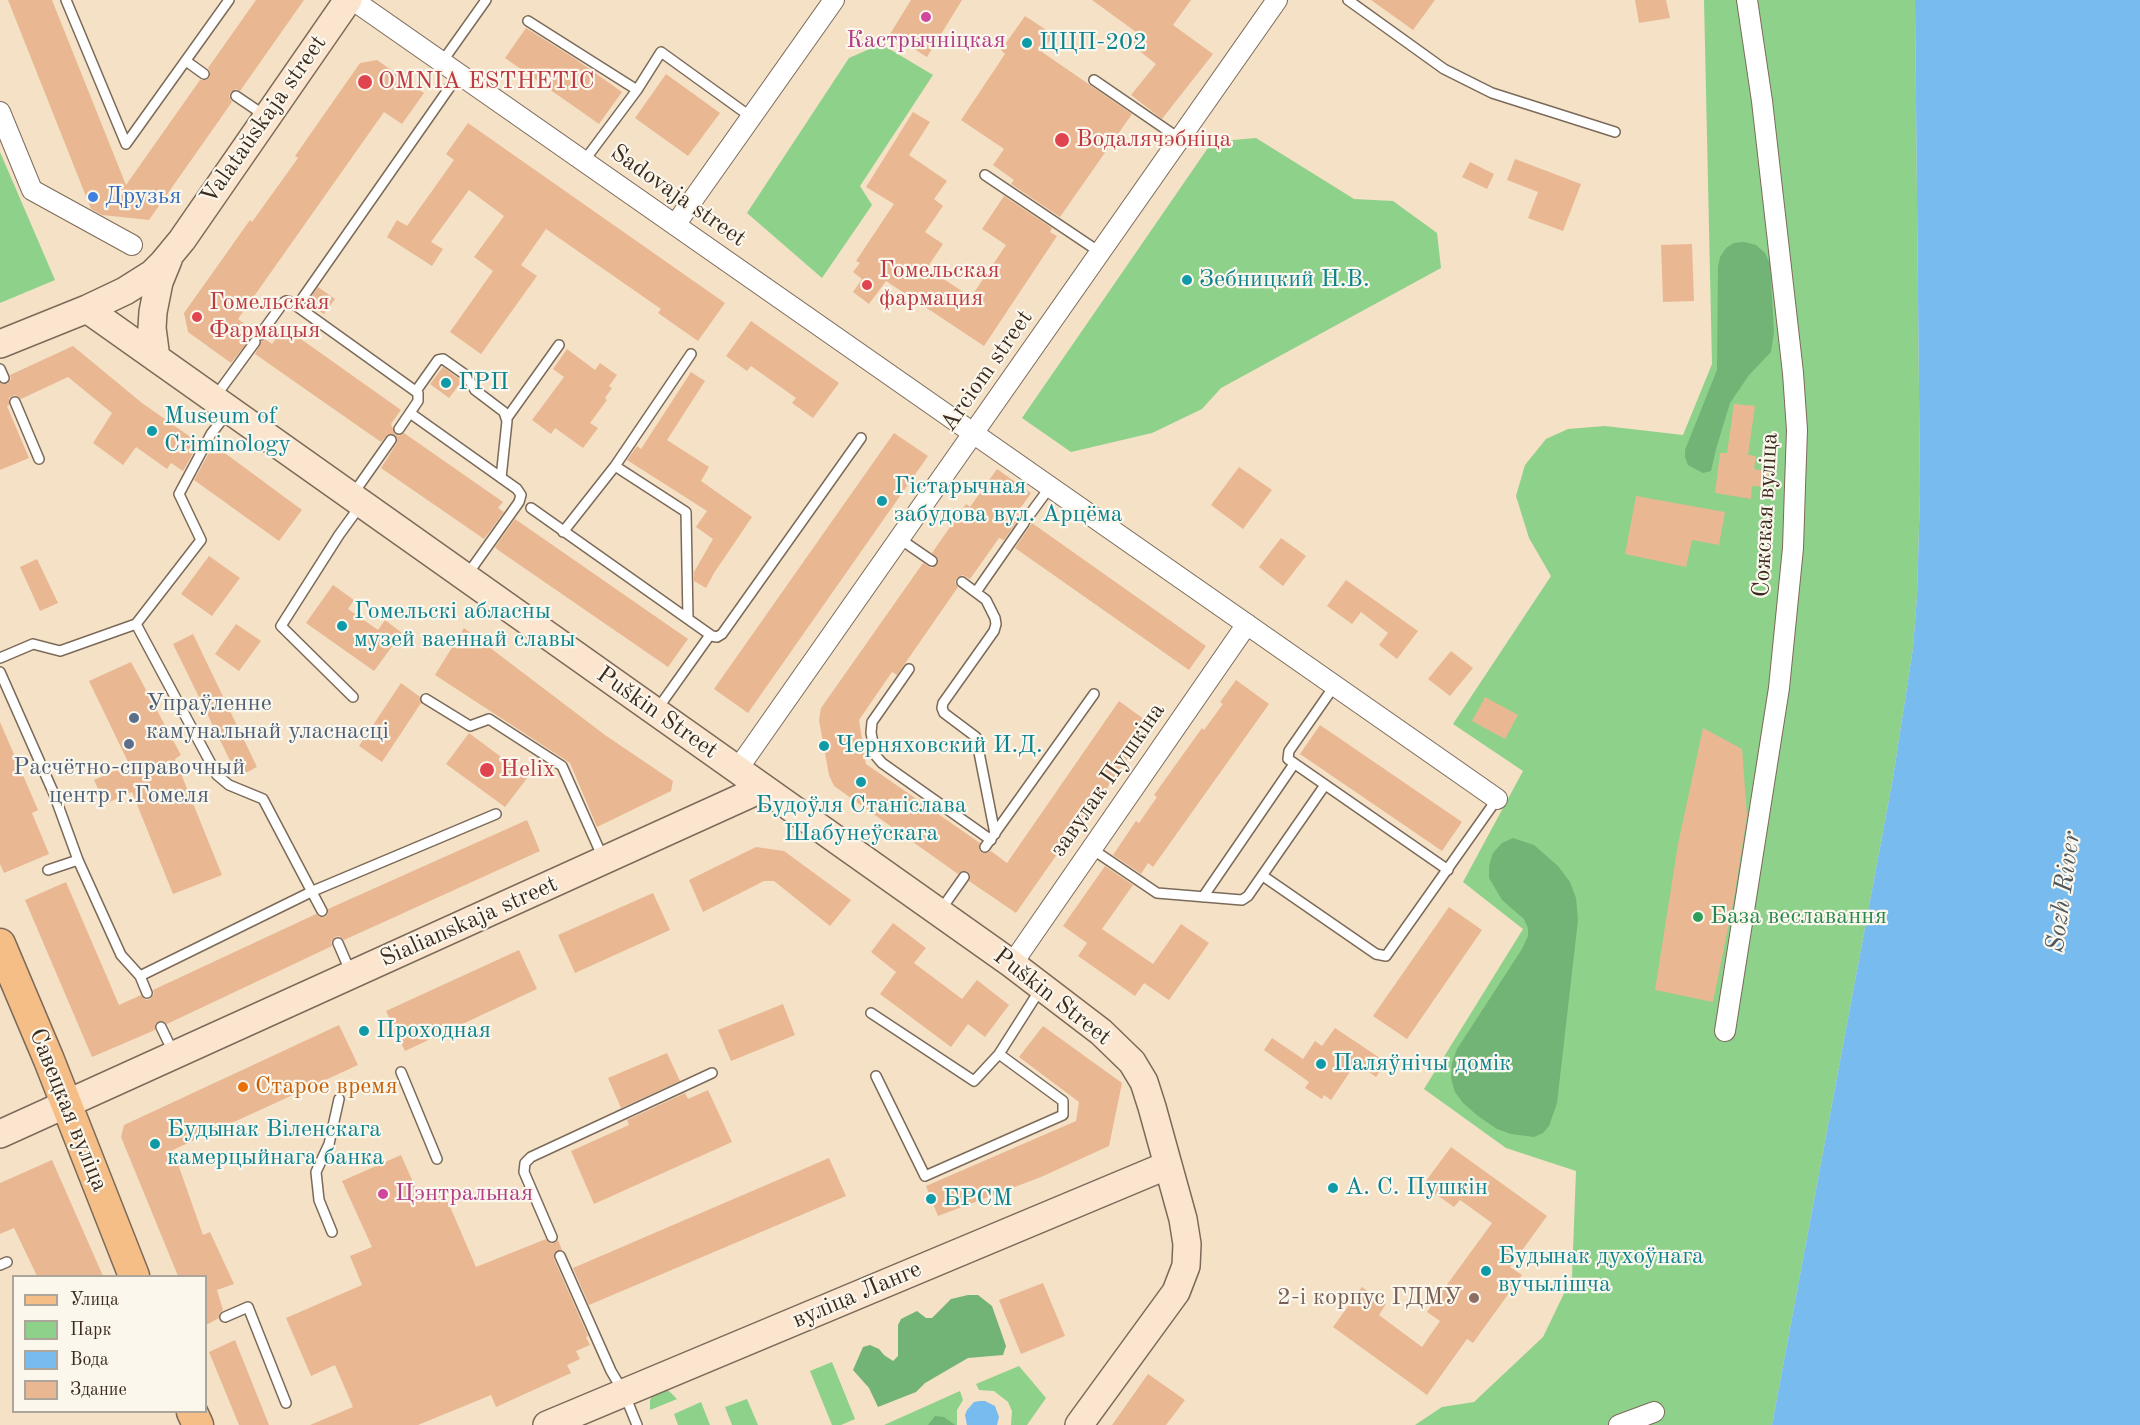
<!DOCTYPE html>
<html>
<head>
<meta charset="utf-8">
<style>
	body { margin:0 }
	#map { position:relative; width:2140px; height:1425px; overflow:hidden; background:#f4e1c6; font-family:"Old Standard TT",serif }
	canvas { display:block }
	.legend { position:absolute; left:12px; top:1275px; width:195px; height:138px; box-sizing:border-box; background:#fbf7ec; border:2px solid #aea59a; margin:0; padding:8px 10px; list-style:none; font-size:18px; color:#3b2a1e }
	.legend li { display:flex; align-items:center; gap:12px; height:30px }
	.legend b { width:30px; border:2px solid #aea59a }
</style>
</head>
<body>
<div id="map">
<canvas width="2140" height="1425"></canvas>
<ul class="legend">
<li><b style="height:8px;background:#f6be87"></b>Улица</li>
<li><b style="height:16px;background:#8dd18a"></b>Парк</li>
<li><b style="height:16px;background:#78bbee"></b>Вода</li>
<li><b style="height:16px;background:#e9b893"></b>Здание</li>
</ul>
</div>
<script>
const c = document.querySelector('canvas').getContext('2d');
c.lineJoin = 'round';
function paint(path, color) { c.fillStyle = color; c.fill(path, 'evenodd'); }
const toPath = rows => new Path2D(rows.map(r => 'M' + r).join(''));
function trace(path, color, width, dash) { c.strokeStyle = color; c.lineWidth = width; c.lineCap = dash ? 'butt' : 'round'; c.setLineDash(dash || []); c.stroke(path); }
function label(font, color, halo, rows, align = 'center') {
  c.font = font + ' "Old Standard TT",serif'; c.lineWidth = 4.5; c.setLineDash([]); c.textBaseline = 'middle'; c.strokeStyle = halo; c.fillStyle = color; for (const [text, x, y, turn = 0] of rows) {
    c.save(); c.translate(x, y); c.rotate((+turn || 0) * Math.PI / 180); c.textAlign = isNaN(turn) ? turn : align; if (halo) c.strokeText(text, 0, 0); c.fillText(text, 0, 0); c.restore();
  }
}
paint(toPath([
	[1704,0,1915,0,1920,492,1917,596,1913,648,1893,778,1772,1425,1415,1425,1442,1407,1474,1402,1543,1337,1572,1277,1576,1171,1506,1148,1424,1089,1523,929,1463,882,1523,771,1453,724,1551,576,1529,538,1516,496,1525,465,1546,439,1568,429,1605,426,1683,435,1712,364],
	[881,44,933,75,860,186,872,205,822,278,747,213,849,58],
	[1256,138,1354,199,1393,201,1437,233,1441,268,1221,388,1202,409,1152,433,1071,452,1022,418,1212,142],
	[0,152,55,280,0,303],
	[832,1362,855,1419,841,1425,832,1425,810,1371],
	[1019,1366,1046,1398,1027,1425,1011,1425,1012,1411,1008,1402,994,1391,979,1390,976,1384],
	[663,1390,669,1391,677,1399,650,1410,650,1400,653,1395],
	[960,1391,963,1400,957,1410,957,1425,884,1425],
	[747,1399,758,1425,732,1425,725,1407],
	[701,1402,710,1425,678,1425,674,1414]
]), '#8dd18a');
paint(toPath([
	[1744,242,1756,245,1765,253,1770,264,1774,332,1771,352,1749,375,1730,403,1716,449,1711,471,1703,473,1688,465,1685,457,1685,450,1717,370,1718,267,1720,257,1726,248,1734,243],
	[1513,838,1534,845,1558,866,1570,882,1576,898,1578,920,1557,1103,1549,1126,1543,1133,1534,1137,1511,1134,1497,1129,1478,1116,1463,1103,1455,1092,1451,1078,1452,1063,1457,1049,1522,949,1528,936,1528,928,1524,919,1502,900,1489,878,1489,866,1493,853,1502,843],
	[968,1295,978,1295,992,1306,1006,1346,1003,1355,968,1358,925,1383,916,1392,878,1407,869,1388,853,1370,863,1347,870,1345,879,1349,884,1355,893,1361,898,1356,898,1325,901,1319,917,1311,926,1318,932,1318,951,1299],
	[935,1416,944,1417,955,1425,928,1425]
]), '#72b376');
paint(toPath([
	[1915,0,2140,0,2140,1425,1772,1425,1893,778,1913,648,1917,596,1920,492],
	[980,1401,985,1401,995,1406,999,1417,997,1425,967,1425,965,1415,967,1410,974,1402]
]), '#78bbee');
paint(toPath([
	[8,0,52,0,126,185,200,80,206,80,210,77,210,72,208,68,256,0,304,0,240,91,236,89,231,92,229,96,232,102,149,220,102,215,91,209],
	[911,0,962,0,927,57,890,34],
	[1092,0,1191,0,1173,25,1213,54,1162,119,1131,95,1156,64,1128,42,1136,32],
	[1371,0,1435,0,1413,30],
	[1635,0,1666,0,1670,18,1639,23],
	[1025,16,1054,35,1042,52,1132,114,1060,217,1011,184,1014,180,993,165,1004,149,961,120,1005,54,1001,50],
	[526,28,574,58,622,92,599,124,505,58],
	[377,60,424,93,402,124,384,112,238,319,254,331,253,336,231,363,188,332,184,313,250,220,252,222,298,158,295,156,360,63],
	[666,74,720,113,688,156,635,118],
	[913,112,930,122,909,155,947,181,934,199,943,206,925,232,943,244,927,268,971,297,1006,245,982,229,1004,196,1052,228,1050,232,1057,236,984,346,886,281,869,304,853,292,862,279,853,272,860,263,856,261,894,204,866,187],
	[468,123,725,303,698,341,658,313,661,309,546,229,521,265,537,276,481,354,450,332,493,271,474,257,504,216,469,190,431,242,443,249,432,266,387,237,397,220,407,226,454,160,446,154],
	[1515,159,1581,184,1563,231,1528,218,1538,192,1507,180],
	[1470,162,1494,174,1487,189,1462,177],
	[1692,244,1694,301,1663,302,1661,245],
	[318,287,335,299,324,314,307,303],
	[751,321,839,383,813,418,792,403,796,398,751,366,747,371,726,356],
	[284,327,401,410,391,424,395,434,399,436,404,433,503,502,498,508,504,512,484,539,381,468,397,443,395,435,388,434,381,442,255,354,262,341,265,339,272,344],
	[73,346,142,403,199,443,183,471,171,463,167,469,136,447,123,465,93,443,112,413,68,377,21,399,15,395,9,398,9,405,7,406,29,458,0,470,0,383,7,384,11,379,10,375],
	[567,349,595,370,600,363,617,375,609,386,612,388,605,398,607,400,590,423,598,428,583,448,555,428,551,434,532,420,564,377,553,369],
	[443,367,462,381,449,398,430,384],
	[691,372,705,381,667,440,709,467,701,481,752,517,714,573,706,588,694,581,694,572,713,539,696,527,707,511,627,460,637,446,641,449],
	[1734,404,1755,406,1748,455,1756,456,1754,469,1769,472,1767,487,1752,486,1751,499,1715,493,1720,453,1727,453],
	[894,433,928,456,748,713,714,689],
	[218,448,302,510,279,541,194,480,210,451,214,454],
	[1239,467,1272,490,1243,529,1211,505],
	[997,469,1031,493,1017,513,1021,516,1004,540,999,538,970,579,963,575,957,578,955,582,958,587,897,675,892,672,859,720,866,764,980,843,979,849,982,853,987,853,991,851,1007,863,1119,701,1152,725,1090,812,1088,810,1016,913,969,881,970,875,967,871,962,871,958,874,834,786,829,775,819,720,821,708,923,563,931,568,937,565,938,559,932,553,966,504,970,507],
	[1636,496,1725,512,1719,545,1692,540,1686,567,1625,554],
	[515,519,688,639,668,667,498,550,495,547],
	[1032,523,1206,646,1189,670,1015,548],
	[1281,538,1306,556,1283,586,1259,567],
	[209,556,240,578,212,616,181,594],
	[37,559,58,603,40,611,20,567],
	[1346,580,1418,631,1397,659,1379,645,1388,633,1361,612,1352,624,1327,606],
	[333,585,354,600,348,609,378,630,385,620,402,633,374,671,306,623],
	[236,624,261,641,239,671,215,654],
	[464,628,605,735,673,781,671,791,597,827,570,763,435,675],
	[193,634,257,767,238,777,173,644],
	[1451,651,1473,668,1450,696,1428,679],
	[131,662,181,755,175,759,222,875,173,894,132,792,105,804,94,780,129,764,89,681],
	[1236,680,1269,704,1153,867,1148,863,1141,874,1113,855,1136,821,1139,823,1157,797,1154,795,1202,728,1204,730,1223,704,1220,702],
	[401,683,420,697,421,703,382,762,359,746],
	[1485,697,1518,715,1505,739,1472,721],
	[0,722,38,810,32,813,49,854,4,873,0,864],
	[1320,725,1462,822,1442,851,1300,754],
	[1703,728,1742,749,1747,816,1734,898,1713,1002,1655,990,1678,844],
	[469,733,528,777,505,807,446,764],
	[527,820,540,851,344,940,339,936,335,937,331,942,332,946,167,1024,164,1021,159,1021,155,1024,155,1030,92,1057,25,900,66,882,119,1005,141,995,146,1000,150,999,154,994,153,990,316,914,319,917,325,917,328,914,328,909],
	[756,847,784,851,851,900,830,926,774,881,764,881,703,912,689,880],
	[1105,866,1133,885,1102,929,1153,964,1181,924,1209,943,1169,1000,1144,983,1135,996,1078,956,1087,943,1063,926],
	[653,893,670,930,575,973,558,935],
	[1449,907,1482,930,1407,1039,1373,1016],
	[893,923,926,948,914,963,962,999,977,980,1009,1005,985,1037,968,1024,951,1047,880,994,896,972,871,952],
	[519,950,537,989,405,1051,386,1011],
	[783,1004,795,1035,731,1061,718,1030],
	[339,1025,358,1065,173,1150,203,1235,210,1232,234,1284,217,1290,223,1310,219,1314,219,1318,206,1325,206,1276,178,1276,121,1137,124,1125],
	[1043,1026,1122,1083,1109,1146,1041,1177,938,1216,926,1186,1076,1121,1079,1102,1019,1057],
	[1335,1028,1386,1062,1376,1077,1356,1063,1331,1100,1324,1095,1322,1099,1305,1088,1309,1082,1264,1050,1272,1038,1303,1059,1315,1041,1322,1046],
	[667,1053,680,1081,621,1108,608,1078],
	[708,1090,732,1142,594,1204,571,1151,629,1125,627,1120,685,1093,688,1099],
	[1451,1147,1547,1216,1510,1267,1522,1275,1473,1343,1467,1339,1427,1395,1333,1327,1362,1287,1386,1304,1379,1315,1422,1347,1440,1321,1427,1312,1492,1223,1460,1200,1454,1207,1423,1185],
	[401,1155,420,1198,442,1188,476,1267,546,1239,552,1244,558,1240,562,1250,555,1252,554,1259,588,1336,586,1337,590,1345,576,1351,580,1359,567,1365,571,1373,496,1407,491,1395,418,1425,310,1425,353,1407,335,1365,311,1376,286,1318,362,1285,350,1256,372,1247,342,1181],
	[829,1158,846,1196,589,1305,573,1268],
	[52,1160,103,1276,37,1276,14,1228,0,1234,0,1183],
	[1043,1283,1065,1336,1021,1354,999,1300],
	[235,1340,269,1425,239,1425,209,1352],
	[1148,1374,1185,1400,1166,1425,1112,1425]
]), '#e9b893');
const lane = toPath([
	[66,0,126,144],
	[1348,0,1444,69,1492,93,1615,132],
	[528,21,637,90,584,161],
	[186,61,204,74],
	[442,62,486,0],
	[1094,80,1180,139],
	[637,90,661,52,751,117],
	[236,96,264,115],
	[126,144,229,0],
	[985,175,1101,253],
	[297,306,459,74],
	[260,335,283,303,286,301,291,302,418,393,418,401,399,429],
	[0,369,4,378],
	[416,391,438,360,443,359,467,376,475,390,504,412,507,421,501,478],
	[215,397,255,342],
	[15,402,39,459],
	[410,413,517,489,521,495,519,502,467,575],
	[507,418,559,345],
	[615,466,691,354],
	[353,494,391,440],
	[531,508,712,636,717,637,722,634,861,438],
	[1025,521,1050,487],
	[563,532,615,466,686,512,688,619],
	[900,539,932,561],
	[962,582,986,600,995,618,996,624,994,631,943,703,942,708,944,713,976,737,995,834],
	[976,592,1024,523],
	[136,624,217,775,229,785,263,799,322,911],
	[0,658,33,644,60,651,136,624,201,540,179,494,211,434,228,412],
	[909,669,872,722,871,733,876,756,882,763,991,840],
	[0,672,54,794,78,860,121,955,140,976,147,993],
	[1335,685,1289,751,1288,759,1448,870],
	[353,697,281,626,339,535,360,506],
	[426,699,470,726,489,719,562,766,603,858],
	[656,711,710,635],
	[985,847,1094,694],
	[1092,849,1157,893,1242,900,1248,896,1325,785],
	[48,870,78,860],
	[1263,876,1376,954,1386,956,1497,799],
	[1203,897,1294,764],
	[940,911,964,877],
	[338,943,350,971],
	[140,976,313,891,496,814],
	[871,1013,974,1081,999,1054],
	[161,1027,174,1054],
	[401,1072,437,1159],
	[876,1076,925,1176,1063,1115,1063,1101,999,1054,1041,988],
	[332,1232,319,1200,316,1172,329,1144,339,1099],
	[552,1237,524,1172,525,1163,531,1157,712,1073],
	[560,1256,611,1371,624,1393,637,1425],
	[0,1265,7,1262],
	[225,1317,248,1307,286,1403]
]);
const street = toPath([
	[353,0,1497,799],
	[0,112,32,190,132,245],
	[675,225,834,0],
	[737,770,1277,0],
	[1012,964,1247,624],
	[1725,1031,1779,688,1793,548,1795,486,1797,430,1793,373,1762,101,1747,0],
	[1619,1425,1654,1412]
]);
const secondary = toPath([
	[87,309,1012,964,1101,1032,1132,1062,1144,1082,1152,1107,1183,1219,1187,1244,1186,1266,1176,1292,1079,1425],
	[0,344,87,309,125,291,152,274,163,263,182,240,348,0],
	[156,358,152,328,153,312,159,282,168,260],
	[0,1134,763,788],
	[547,1425,1168,1165]
]);
const primary = toPath([
	[0,944,49,1060,134,1276],
	[192,1412,198,1425]
]);
trace(lane, '#7c6a59', 12);
trace(street, '#7c6a59', 22);
trace(secondary, '#7c6a59', 30);
trace(primary, '#7c6a59', 33);
trace(lane, '#fff', 9);
trace(street, '#fff', 20);
trace(secondary, '#fbe5cf', 27);
trace(primary, '#f6be87', 30);
for (const [x, y, r, color] of [
	[926,17,6,"#d1479c"],
	[1027,43,6,"#0f9aa8"],
	[365,82,8,"#e0444e"],
	[1062,140,8,"#e0444e"],
	[93,197,6,"#3f7fe0"],
	[1187,280,6,"#0f9aa8"],
	[867,285,6,"#e0444e"],
	[197,317,6,"#e0444e"],
	[446,383,6,"#0f9aa8"],
	[152,431,6,"#0f9aa8"],
	[882,501,6,"#0f9aa8"],
	[342,626,6,"#0f9aa8"],
	[134,718,6,"#5c6f8a"],
	[129,744,6,"#5c6f8a"],
	[824,746,6,"#0f9aa8"],
	[487,770,8,"#e0444e"],
	[861,782,6,"#0f9aa8"],
	[1698,917,6,"#2e9e5b"],
	[364,1031,6,"#0f9aa8"],
	[1321,1064,6,"#0f9aa8"],
	[243,1087,6,"#e8710a"],
	[155,1144,6,"#0f9aa8"],
	[1333,1188,6,"#0f9aa8"],
	[383,1194,6,"#d1479c"],
	[931,1199,6,"#0f9aa8"],
	[1486,1271,6,"#0f9aa8"],
	[1474,1298,6,"#8d6e63"]
]) { const dot = new Path2D(); dot.arc(x, y, r, 0, 2 * Math.PI); c.fillStyle = color; c.fill(dot); trace(dot, '#fbf7ec', 2); }
label('24px', '#b23c85', '#fbf7ec', [
	["Кастрычніцкая",926,41],
	["Цэнтральная",395,1194,"left"]
]);
label('24px', '#0d838f', '#fbf7ec', [
	["ЦЦП-202",1039,43],
	["Зебницкий Н.В.",1199,280],
	["ГРП",458,383],
	["Museum of",164,417],
	["Criminology",164,445],
	["Гістарычная",894,487],
	["забудова вул. Арцёма",894,515],
	["Гомельскі абласны",354,612],
	["музей ваеннай славы",354,640],
	["Черняховский И.Д.",836,746],
	["Будоўля Станіслава",861,806,"center"],
	["Шабунеўскага",861,834,"center"],
	["Проходная",376,1031],
	["Паляўнічы домік",1333,1064],
	["Будынак Віленскага",167,1130],
	["камерцыйнага банка",167,1158],
	["А. С. Пушкін",1345,1188],
	["БРСМ",943,1199],
	["Будынак духоўнага",1498,1257],
	["вучылішча",1498,1285]
], 'left');
label('24px', '#be3a42', '#fbf7ec', [
	["OMNIA ESTHETIC",378,82],
	["Водалячэбніца",1076,140],
	["Гомельская",879,271],
	["фармация",879,299],
	["Гомельская",209,303],
	["Фармацыя",209,331],
	["Helix",500,770]
], 'left');
label('24px', '#3b2a1e', '#fbf7ec', [
	["Valataŭskaja street",264,120,-55],
	["Sadovaja street",678,196,35],
	["Arciom street",987,371,-55],
	["Сожская вуліца",1766,515,-87],
	["Puškin Street",657,713,35],
	["завулак Пушкіна",1108,780,-55],
	["Sialianskaja street",469,922,-24],
	["Puškin Street",1052,997,38],
	["Савецкая вуліца",68,1110,68],
	["вуліца Ланге",857,1295,-23]
]);
label('24px', '#366cbe', '#fbf7ec', [
	["Друзья",105,197]
], 'left');
label('24px', '#4e5e75', '#fbf7ec', [
	["Упраўленне",146,704],
	["камунальнай уласнасці",146,732],
	["Расчётно-справочный",129,768,"center"],
	["центр г.Гомеля",129,796,"center"]
], 'left');
label('24px', '#27864d', '#fbf7ec', [
	["База веславання",1710,917]
], 'left');
label('24px', '#c56008', '#fbf7ec', [
	["Старое время",255,1087]
], 'left');
label('24px', '#785e54', '#fbf7ec', [
	["2-і корпус ГДМУ",1462,1298]
], 'right');
label('italic 26px', '#4d565c', '#fbf7ec', [
	["Sozh River",2064,892,-82]
]);
</script>
</body>
</html>
